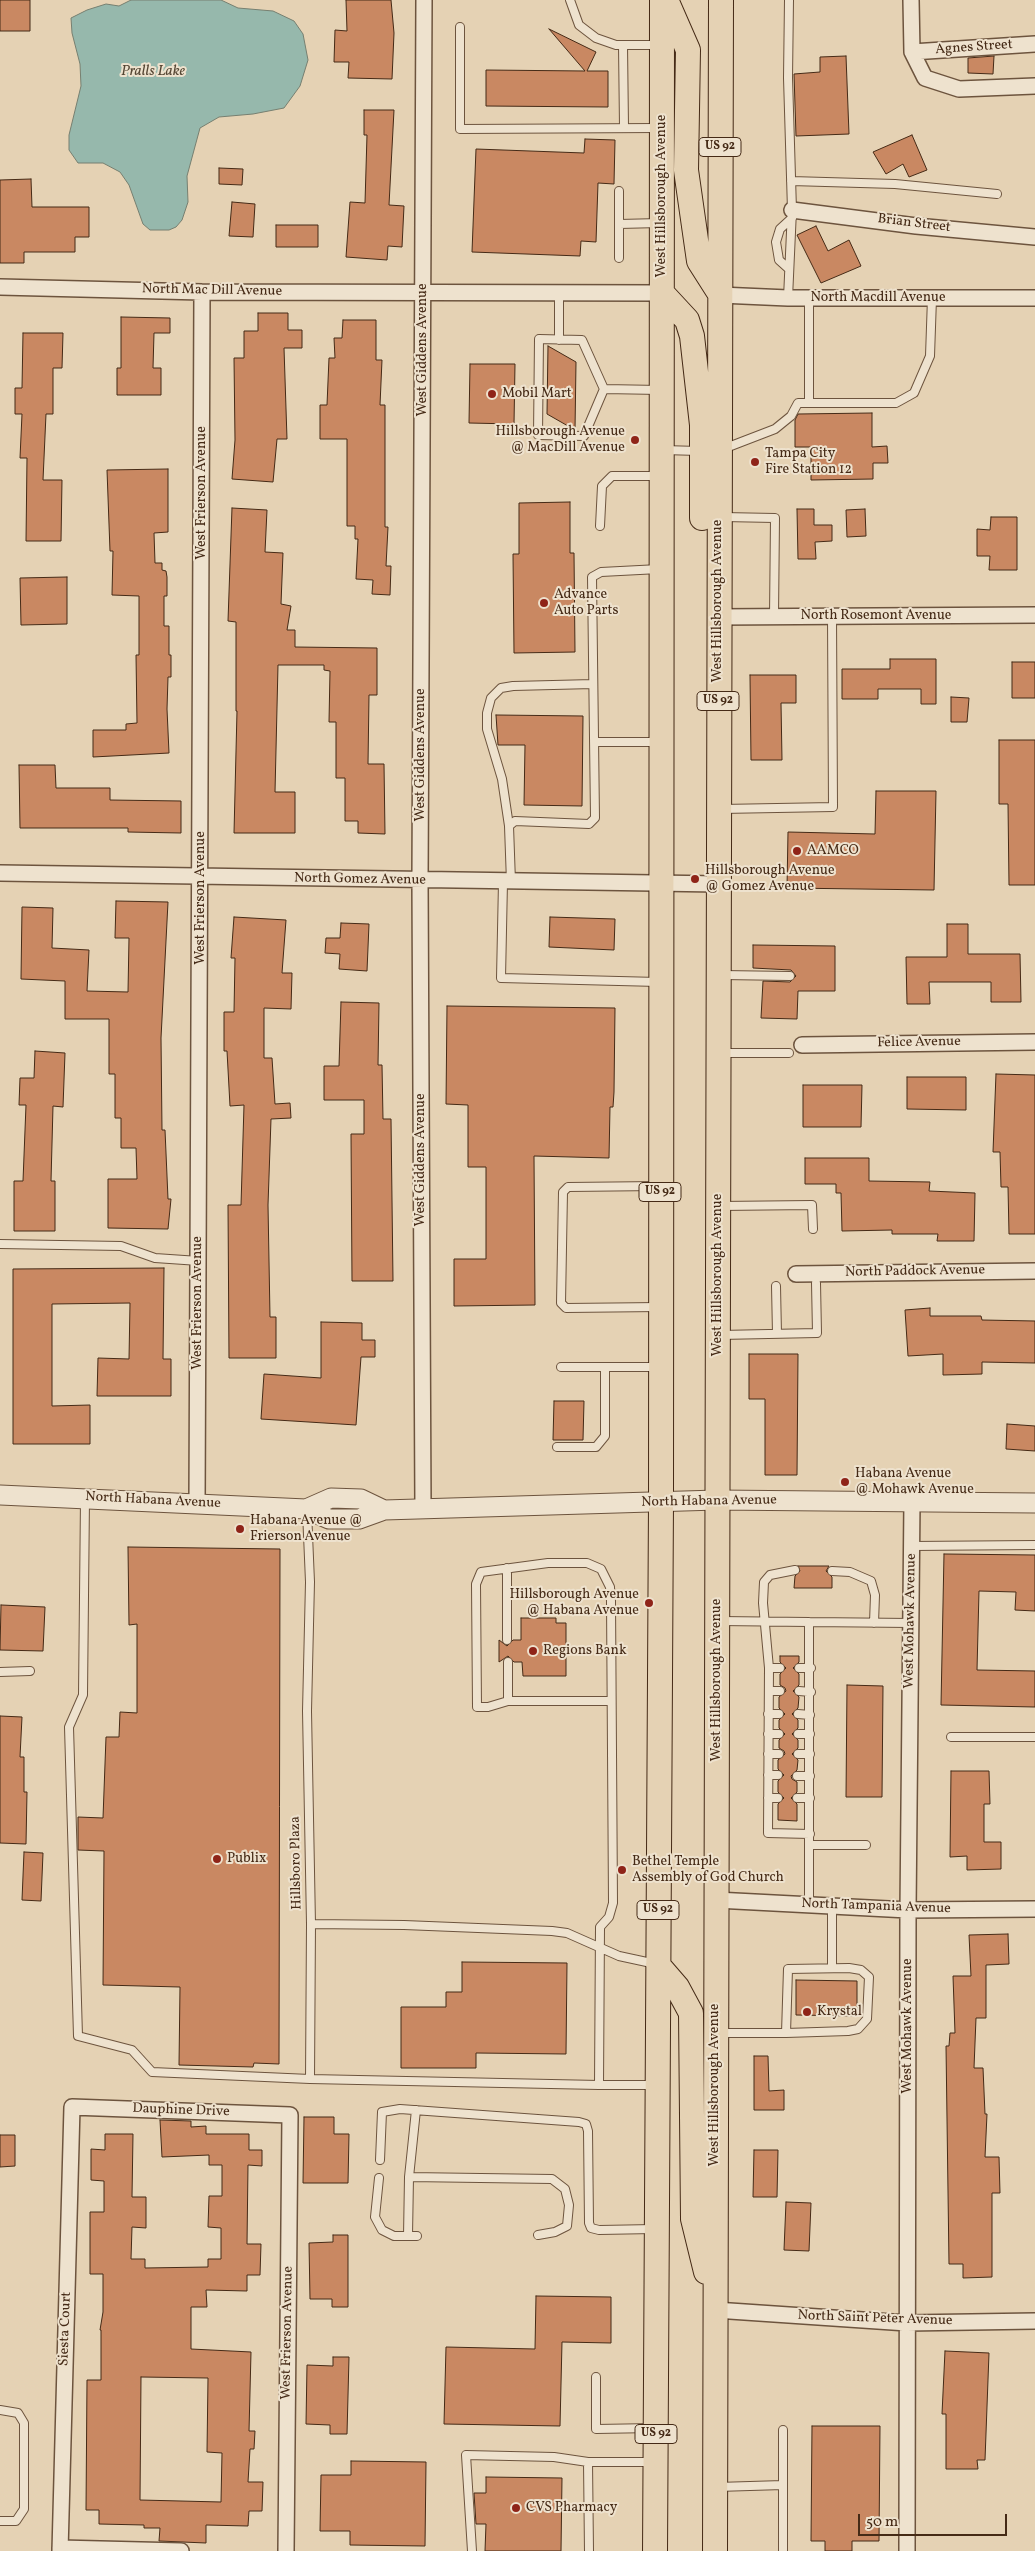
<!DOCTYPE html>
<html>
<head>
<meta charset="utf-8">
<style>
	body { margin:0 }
	#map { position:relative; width:1035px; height:2551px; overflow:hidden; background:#e5d2b4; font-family:Vollkorn,serif }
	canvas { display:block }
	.scale { position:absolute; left:858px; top:2514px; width:149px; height:22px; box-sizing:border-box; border:2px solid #452a16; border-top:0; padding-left:6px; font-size:15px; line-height:18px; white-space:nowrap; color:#452a16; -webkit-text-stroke:4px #eee2ce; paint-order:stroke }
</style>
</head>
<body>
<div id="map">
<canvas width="1035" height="2551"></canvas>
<div class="scale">50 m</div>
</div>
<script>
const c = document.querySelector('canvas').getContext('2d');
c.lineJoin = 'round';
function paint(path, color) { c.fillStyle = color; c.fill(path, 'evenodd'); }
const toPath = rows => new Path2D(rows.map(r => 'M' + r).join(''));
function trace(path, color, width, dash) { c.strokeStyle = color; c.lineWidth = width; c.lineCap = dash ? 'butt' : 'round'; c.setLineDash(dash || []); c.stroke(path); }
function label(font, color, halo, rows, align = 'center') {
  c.font = font + ' Vollkorn,serif'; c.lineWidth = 4; c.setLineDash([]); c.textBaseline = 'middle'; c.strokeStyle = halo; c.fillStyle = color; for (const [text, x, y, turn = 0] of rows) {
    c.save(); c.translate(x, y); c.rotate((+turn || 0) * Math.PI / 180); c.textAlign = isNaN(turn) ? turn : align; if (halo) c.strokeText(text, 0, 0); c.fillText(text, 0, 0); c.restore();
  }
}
const water = toPath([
	[131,0,221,0,238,8,273,11,294,21,303,34,308,60,300,86,284,108,253,114,219,117,200,128,187,176,188,202,182,220,176,227,169,230,150,230,143,224,129,185,120,172,103,163,78,163,69,150,69,135,81,86,80,64,72,33,71,18,87,10,106,4,119,6,131,0]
]);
paint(water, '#96b8ac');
trace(water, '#767f70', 1);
const building = toPath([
	[0,0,30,0,30,31,0,31,0,0],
	[346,0,391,0,394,33,392,79,348,78,349,62,334,62,335,30,347,31,346,0],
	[549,29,596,52,587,71,608,71,608,107,486,106,486,70,585,71,549,29],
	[846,56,849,134,796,136,794,74,820,72,820,57,846,56],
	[994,56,993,74,968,73,968,58,994,56],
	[364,110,394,110,389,205,404,206,402,247,388,246,387,260,346,257,350,202,365,203,367,135,364,135,364,110],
	[912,135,927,170,909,177,903,164,886,174,873,152,912,135],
	[585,139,615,140,614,184,598,183,596,242,581,241,580,256,472,252,476,149,584,153,585,139],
	[219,168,243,169,242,185,219,184,219,168],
	[31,179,32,207,89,207,89,237,75,237,75,252,24,252,24,263,0,263,0,180,31,179],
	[232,202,255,204,253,237,229,236,232,202],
	[276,225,318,225,318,247,276,247,276,225],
	[816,226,828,251,849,240,861,266,821,283,797,235,816,226],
	[258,313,288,313,288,330,302,330,302,348,284,348,287,439,277,439,273,482,232,479,235,440,234,358,244,358,244,331,258,331,258,313],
	[121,317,170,318,170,333,154,333,153,368,161,368,161,395,117,395,117,368,121,368,121,317],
	[343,320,376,320,376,360,382,360,380,405,385,405,385,527,388,527,386,566,391,566,390,595,372,594,373,580,356,579,358,539,355,539,355,526,347,526,347,439,320,439,320,405,327,405,329,358,335,358,334,338,342,338,343,320],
	[23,333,63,333,62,368,53,368,53,414,46,414,43,480,62,480,61,541,26,541,27,458,20,458,22,414,15,414,15,388,22,388,23,333],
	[548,346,576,362,575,430,547,414,548,346],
	[470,364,515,364,514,424,469,423,470,364],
	[872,413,872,447,887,446,888,463,873,463,873,479,811,480,811,447,795,447,795,420,798,414,872,413],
	[168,469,168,532,154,533,155,563,162,563,162,570,166,571,167,577,167,596,164,596,164,626,169,626,169,655,171,655,171,677,168,677,167,709,169,753,93,757,93,730,126,730,126,724,137,723,136,655,139,655,139,596,112,595,113,551,110,551,107,470,168,469],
	[570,502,570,553,574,553,575,652,514,653,513,554,519,554,519,503,570,502],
	[232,508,267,510,265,552,283,553,281,604,291,606,287,630,295,630,295,647,377,648,377,695,369,695,368,764,384,764,385,834,358,833,358,821,345,821,345,778,336,778,336,722,329,722,330,671,324,670,324,665,278,665,275,792,295,792,295,833,234,833,237,711,236,711,236,622,228,621,232,508],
	[797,509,814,509,814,525,832,525,832,541,815,542,816,559,798,559,797,509],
	[865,509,866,536,847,537,846,510,865,509],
	[991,517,1017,517,1017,570,989,570,990,556,977,556,977,529,990,530,991,517],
	[67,577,67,624,21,625,20,578,67,577],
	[890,659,936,659,936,704,921,704,921,689,878,689,878,699,842,699,842,669,890,669,890,659],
	[1012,662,1035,662,1035,698,1012,698,1012,662],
	[750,675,796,675,796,703,781,703,782,760,751,760,750,675],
	[951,697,969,698,967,722,951,722,951,697],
	[496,715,583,716,582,806,524,805,525,745,498,745,496,715],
	[999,740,1035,740,1035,885,1009,885,1008,804,999,804,999,740],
	[19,765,55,765,56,788,110,788,110,800,181,801,181,833,128,832,128,828,20,828,19,765],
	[876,791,936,791,934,890,787,888,788,832,875,834,876,791],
	[116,901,168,902,161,1038,162,1130,165,1130,168,1199,171,1199,168,1229,108,1228,108,1179,137,1179,136,1148,121,1148,121,1118,115,1118,115,1074,109,1074,109,1019,65,1019,65,981,21,979,22,907,53,908,52,948,89,950,87,991,128,992,129,938,115,938,116,901],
	[234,917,286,920,282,973,292,973,291,1009,264,1008,264,1058,272,1058,275,1104,290,1103,291,1118,271,1119,268,1205,270,1317,276,1317,276,1358,229,1358,228,1205,241,1205,244,1105,230,1106,227,1051,224,1051,224,1012,234,1012,235,958,231,958,234,917],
	[550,917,615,919,614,950,549,947,550,917],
	[341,923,369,924,367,971,339,969,340,954,325,953,326,938,340,938,341,923],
	[947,924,968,924,968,954,1020,954,1021,1002,991,1002,991,982,929,982,930,1004,907,1004,906,957,947,957,947,924],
	[753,945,835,946,835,991,798,991,797,1019,761,1018,763,981,790,982,796,976,791,970,753,968,753,945],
	[341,1002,379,1003,378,1065,382,1065,383,1119,391,1119,393,1281,352,1281,351,1134,364,1134,364,1100,324,1100,324,1066,339,1066,341,1002],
	[447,1006,615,1008,614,1092,613,1107,610,1107,609,1158,534,1156,535,1305,454,1306,454,1259,486,1259,486,1167,468,1167,468,1105,446,1104,447,1006],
	[35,1051,65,1053,63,1107,53,1106,51,1181,55,1181,55,1231,14,1231,14,1181,23,1181,26,1105,19,1105,20,1078,34,1078,35,1051],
	[996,1074,1035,1075,1035,1234,1009,1234,1008,1187,1001,1187,1000,1152,993,1152,996,1074],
	[907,1077,966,1077,966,1110,907,1109,907,1077],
	[803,1085,862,1085,861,1127,803,1127,803,1085],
	[805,1158,869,1158,869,1181,930,1182,929,1191,975,1193,974,1241,937,1241,938,1234,892,1234,892,1230,842,1231,841,1193,836,1193,836,1184,805,1184,805,1158],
	[164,1268,163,1359,171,1359,171,1396,97,1396,98,1358,129,1359,130,1303,52,1304,52,1406,90,1405,90,1444,13,1444,13,1269,164,1268],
	[930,1308,930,1316,981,1316,982,1320,1035,1321,1035,1363,982,1362,982,1374,943,1375,943,1354,908,1356,905,1310,930,1308],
	[321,1322,362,1323,362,1340,375,1340,375,1357,361,1357,356,1425,261,1419,264,1374,321,1378,321,1322],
	[749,1354,798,1354,797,1475,765,1475,765,1399,749,1399,749,1354],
	[554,1401,584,1401,583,1440,553,1440,554,1401],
	[1007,1424,1035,1426,1035,1451,1006,1449,1007,1424],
	[128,1547,280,1549,279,2064,254,2063,253,2067,179,2065,180,1987,103,1985,104,1851,78,1850,78,1817,103,1818,106,1737,119,1737,120,1712,137,1713,137,1624,129,1625,128,1547],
	[944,1554,1035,1555,1035,1611,1015,1610,1016,1592,979,1591,977,1670,1035,1671,1035,1707,941,1705,944,1554],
	[798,1566,829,1566,826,1571,832,1577,832,1588,794,1588,795,1576,800,1571,798,1566],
	[1,1605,45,1607,43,1651,0,1650,1,1605],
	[521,1618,556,1618,556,1623,566,1623,566,1676,523,1676,522,1662,514,1662,508,1656,499,1662,499,1640,507,1646,513,1640,521,1640,521,1618],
	[780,1656,799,1656,799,1662,793,1668,799,1674,799,1685,793,1691,799,1697,798,1708,792,1714,798,1720,798,1728,792,1734,798,1740,798,1748,792,1754,798,1760,797,1770,791,1776,792,1779,797,1782,797,1792,791,1798,797,1804,797,1821,778,1820,778,1804,784,1798,778,1792,778,1781,784,1775,778,1769,778,1760,785,1754,784,1751,779,1748,779,1740,785,1734,779,1728,779,1720,785,1714,779,1708,779,1697,786,1691,785,1688,780,1685,780,1674,786,1668,780,1662,780,1656],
	[847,1685,883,1686,882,1797,846,1797,847,1685],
	[0,1716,22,1717,20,1757,24,1757,24,1792,27,1792,26,1844,0,1843,0,1716],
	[951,1771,989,1771,990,1804,984,1804,984,1842,1001,1842,1001,1869,967,1870,967,1856,950,1857,951,1771],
	[24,1852,43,1853,41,1901,22,1900,24,1852],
	[1008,1934,1009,1964,986,1965,986,2018,976,2018,974,2068,983,2068,985,2114,987,2114,985,2157,999,2157,1000,2193,992,2193,992,2277,963,2278,963,2264,949,2264,946,2046,949,2046,950,2033,955,2033,953,1976,971,1976,969,1935,1008,1934],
	[462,1962,567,1963,566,2054,476,2053,476,2068,401,2068,401,2007,446,2007,446,1992,462,1992,462,1962],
	[796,1980,857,1981,857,2016,796,2015,796,1980],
	[754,2056,768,2056,769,2091,784,2090,784,2110,754,2110,754,2056],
	[304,2117,334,2117,334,2134,349,2134,348,2183,303,2183,304,2117],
	[160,2120,191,2121,191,2127,206,2126,206,2134,249,2134,249,2150,262,2150,262,2166,248,2165,247,2244,261,2244,260,2275,247,2275,247,2291,206,2290,207,2307,191,2307,191,2349,251,2352,249,2431,255,2431,254,2449,250,2449,248,2482,263,2482,262,2511,249,2511,248,2526,206,2525,206,2543,159,2541,160,2528,144,2528,144,2525,99,2524,99,2510,86,2510,87,2380,101,2380,101,2330,100,2330,103,2312,103,2274,90,2274,90,2212,104,2212,104,2181,91,2180,91,2149,105,2150,105,2134,133,2134,132,2197,146,2197,146,2228,132,2227,131,2259,145,2259,145,2268,208,2267,208,2259,221,2259,221,2228,208,2227,209,2196,222,2196,222,2165,209,2165,209,2155,162,2157,160,2120],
	[141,2377,208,2378,207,2452,222,2453,221,2502,140,2500,141,2377],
	[0,2135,15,2135,15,2166,0,2167,0,2135],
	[754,2150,778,2150,777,2197,753,2197,754,2150],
	[786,2202,811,2203,809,2251,784,2250,786,2202],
	[333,2235,348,2235,348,2307,332,2307,332,2299,310,2299,309,2243,333,2242,333,2235],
	[536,2296,611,2297,611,2343,562,2342,560,2426,444,2424,446,2347,535,2349,536,2296],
	[945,2351,989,2353,985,2460,977,2460,978,2469,946,2469,946,2414,942,2414,945,2351],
	[333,2357,349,2357,347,2434,330,2434,330,2425,306,2424,307,2365,333,2366,333,2357],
	[812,2426,880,2426,879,2541,852,2541,852,2551,825,2551,825,2541,811,2541,812,2426],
	[351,2461,426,2462,425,2546,350,2545,350,2531,320,2531,321,2475,351,2475,351,2461],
	[486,2477,562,2478,561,2551,485,2551,486,2524,476,2524,474,2493,486,2493,486,2477]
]);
paint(building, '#c98862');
trace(building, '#452a16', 1);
const service = toPath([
	[570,0,579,25,596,38,616,45,660,45],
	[460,27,460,129,658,128],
	[623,45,624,127],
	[791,181,895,184,997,194],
	[619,191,619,224],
	[619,258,619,224,660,223],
	[789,269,779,260,776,242,780,229,792,218],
	[788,298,792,210,788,78,789,0],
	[559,340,559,293],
	[604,389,582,340,539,339,538,435,584,436,604,389,660,390],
	[809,402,809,298],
	[723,449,775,429,791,416,798,403,896,403,914,393,930,356,932,298],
	[663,450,699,451],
	[723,517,775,518,774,616],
	[600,526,602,486,612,476,660,476],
	[594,742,658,742],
	[721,809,833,807,832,616],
	[509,826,502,779,487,729,487,713,491,698,501,688,513,686,593,684],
	[503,882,501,978,658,982],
	[511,882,509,826,515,821,589,824,595,818,592,577,601,572,659,569],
	[722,975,790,976],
	[721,1053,789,1053],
	[658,1186,568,1187,563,1192,561,1303,566,1308,659,1307],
	[720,1206,812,1205,813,1229],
	[0,1244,121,1246,155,1258,199,1261],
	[776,1286,777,1334],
	[720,1335,817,1333,816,1283],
	[561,1367,659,1367],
	[557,1447,596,1447,605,1436,605,1367],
	[85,1498,83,1695,69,1727,78,2036,132,2050,152,2072,310,2079,599,2085,600,1927,609,1917,613,1903,611,1601,610,1587,601,1569,587,1563,548,1563,481,1572,476,1584,477,1707,488,1707,508,1701,611,1701],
	[307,1511,310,1582,307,1711,311,1924,404,1925,552,1931,567,1933,619,1956,656,1964],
	[912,1546,1035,1545],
	[507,1568,507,1640],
	[795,1570,770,1575,764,1582,763,1603,769,1668,768,1833,810,1834],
	[832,1571,850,1572,871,1581,875,1595,874,1623],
	[719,1621,809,1622],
	[769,1668,780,1668],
	[799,1668,811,1668],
	[0,1672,30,1671],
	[769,1691,780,1691],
	[799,1691,811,1692],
	[508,1701,508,1662],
	[768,1714,779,1714],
	[798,1714,810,1715],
	[768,1734,779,1734],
	[798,1734,810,1734],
	[951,1737,1035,1737],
	[768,1754,779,1754],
	[798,1754,810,1754],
	[768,1775,778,1775],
	[797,1776,810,1776],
	[768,1798,778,1798],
	[797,1798,810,1798],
	[810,1845,866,1845],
	[809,1905,809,1622,911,1623],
	[832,1906,832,1968],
	[718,2033,786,2033,848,2031,858,2029,867,2019,869,1977,861,1970,849,1968,788,1969,786,2033],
	[310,2079,311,1924],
	[599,2085,655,2085],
	[380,2160,382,2112,400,2109,579,2122,586,2124,588,2131,589,2223,591,2228,599,2230,654,2229],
	[409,2177,552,2179,565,2189,569,2205,567,2226,555,2232,538,2235],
	[379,2178,375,2217,382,2230,394,2236,417,2236],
	[408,2236,409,2177,416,2110],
	[596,2377,596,2429,654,2428],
	[0,2410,18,2413,24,2423,24,2509,16,2521,0,2521],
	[783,2430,783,2551],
	[588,2462,589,2551],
	[717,2487,783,2485],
	[472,2551,466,2455,554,2457,588,2462,654,2462]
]);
const minor = toPath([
	[911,0,912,52,925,78,959,89,1035,86],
	[912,52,1035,44],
	[792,210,916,226,1035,237],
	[0,287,202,292,662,293],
	[720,295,788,298,1035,298],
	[718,617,1035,615],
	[0,873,719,884],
	[802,1045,1035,1042],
	[796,1274,1035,1271],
	[197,1503,202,292],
	[423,1510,420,881,424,0],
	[716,1900,908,1910,1035,1909],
	[715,2310,907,2323,1035,2321],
	[60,2548,181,2551],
	[60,2551,72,2107,290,2115,286,2551],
	[907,2551,908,1910,912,1501]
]);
const tertiary = toPath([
	[0,1495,306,1509,329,1519,359,1519,384,1510,717,1500,1035,1503],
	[306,1509,331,1498,361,1499,384,1510]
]);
const primary = toPath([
	[667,2,688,50,686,170,699,261,720,294],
	[662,293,687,320,692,336,702,425,702,518],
	[658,1965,677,1987,691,2013,693,2219,706,2272],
	[655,2551,661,1502,662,0],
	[715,2551,721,0]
]);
trace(service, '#6d543e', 10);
trace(minor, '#6d543e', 18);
trace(tertiary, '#6d543e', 21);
trace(primary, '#452a16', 26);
trace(service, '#eee2ce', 8);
trace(minor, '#eee2ce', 15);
trace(tertiary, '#eee2ce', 19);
trace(primary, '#e5d2b4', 24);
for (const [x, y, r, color] of [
	[492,394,5,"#8f2418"],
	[635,440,5,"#8f2418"],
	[755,462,5,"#8f2418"],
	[544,603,5,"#8f2418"],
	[797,851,5,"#8f2418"],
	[695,879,5,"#8f2418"],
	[845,1482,5,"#8f2418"],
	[240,1529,5,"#8f2418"],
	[649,1603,5,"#8f2418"],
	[533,1651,5,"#8f2418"],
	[217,1859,5,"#8f2418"],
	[622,1870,5,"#8f2418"],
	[807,2012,5,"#8f2418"],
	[516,2508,5,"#8f2418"]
]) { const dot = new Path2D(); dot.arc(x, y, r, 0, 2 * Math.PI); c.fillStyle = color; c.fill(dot); trace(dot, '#eee2ce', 2); }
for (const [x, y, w] of [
	[720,147,42],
	[718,701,42],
	[660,1192,42],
	[658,1910,42],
	[656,2434,42]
]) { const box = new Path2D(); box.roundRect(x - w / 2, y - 9.5, w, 19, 4); c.fillStyle = '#eee2ce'; c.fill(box); trace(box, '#452a16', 1); }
label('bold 12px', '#452a16', null, [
	["US 92",720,147],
	["US 92",718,701],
	["US 92",660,1192],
	["US 92",658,1910],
	["US 92",656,2434]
]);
label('14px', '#452a16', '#eee2ce', [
	["Agnes Street",974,48,-4],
	["West Hillsborough Avenue",662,196,-90],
	["Brian Street",914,224,7],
	["North Mac Dill Avenue",212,291,1],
	["North Macdill Avenue",878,298],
	["West Giddens Avenue",423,350,-90],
	["West Frierson Avenue",202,493,-90],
	["West Hillsborough Avenue",718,601,-90],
	["North Rosemont Avenue",876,616],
	["West Giddens Avenue",421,755,-90],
	["North Gomez Avenue",360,880,1],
	["West Frierson Avenue",201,898,-90],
	["Felice Avenue",919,1043,-1],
	["West Giddens Avenue",421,1160,-90],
	["North Paddock Avenue",915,1272,-1],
	["West Hillsborough Avenue",718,1275,-90],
	["West Frierson Avenue",198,1303,-90],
	["North Habana Avenue",153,1501,3],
	["North Habana Avenue",709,1502,-1],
	["West Mohawk Avenue",911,1621,-89],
	["West Hillsborough Avenue",717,1680,-90],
	["Hillsboro Plaza",297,1863,-91],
	["North Tampania Avenue",876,1907,2],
	["West Mohawk Avenue",908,2026,-90],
	["West Hillsborough Avenue",715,2085,-90],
	["Dauphine Drive",181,2111,2],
	["North Saint Peter Avenue",875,2319,2],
	["Siesta Court",66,2329,-88],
	["West Frierson Avenue",288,2333,-89]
]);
label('14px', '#452a16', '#eee2ce', [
	["Mobil Mart",502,394],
	["Hillsborough Avenue",625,432,"right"],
	["@ MacDill Avenue",625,448,"right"],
	["Tampa City",765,454],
	["Fire Station 12",765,470],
	["Advance",554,595],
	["Auto Parts",554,611],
	["AAMCO",807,851],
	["Hillsborough Avenue",705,871],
	["@ Gomez Avenue",705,887],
	["Habana Avenue",855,1474],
	["@ Mohawk Avenue",855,1490],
	["Habana Avenue @",250,1521],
	["Frierson Avenue",250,1537],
	["Hillsborough Avenue",639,1595,"right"],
	["@ Habana Avenue",639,1611,"right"],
	["Regions Bank",543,1651],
	["Publix",227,1859],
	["Bethel Temple",632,1862],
	["Assembly of God Church",632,1878],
	["Krystal",817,2012],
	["CVS Pharmacy",526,2508]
], 'left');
label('italic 15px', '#554634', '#eee2ce', [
	["Pralls Lake",153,72]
]);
</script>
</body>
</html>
